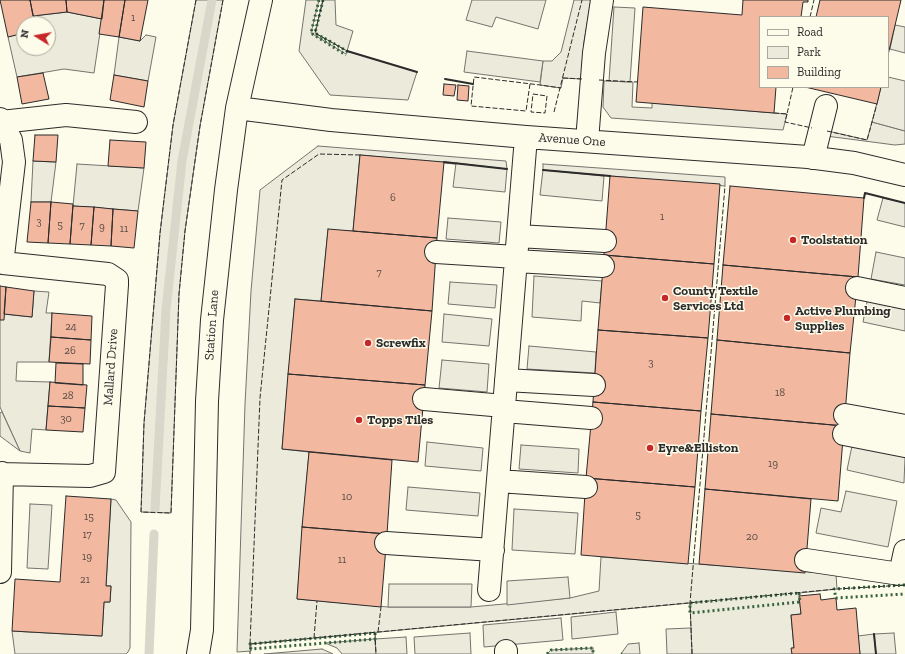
<!DOCTYPE html>
<html>
<head>
<meta charset="utf-8">
<style>
	body { margin:0 }
	#map { position:relative; width:905px; height:654px; overflow:hidden; background:#fdfbea; font-family:"Zilla Slab",serif }
	canvas { display:block }
	.legend { position:absolute; left:759px; top:16px; width:130px; height:72px; box-sizing:border-box; background:#fdfbea; border:1px solid #a9a89e; margin:0; padding:5px 7px; list-style:none; font-size:12px; color:#2b2b2b }
	.legend li { display:flex; align-items:center; gap:8px; height:20px }
	.legend b { width:20px; border:1px solid #a9a89e }
	.north { position:absolute; left:16px; top:16px; width:40px; height:40px; box-sizing:border-box; background:#fdfbea; border:1px solid #a9a89e; border-radius:50%; rotate:281deg; font-size:11px; font-weight:700; line-height:16px; text-align:center; color:#2b2b2b }
	.north::after { content:''; display:block; margin:auto; width:14px; height:18px; background:#c62828; clip-path:polygon(50% 0,100% 100%,50% 72%,0 100%) }
</style>
</head>
<body>
<div id="map">
<canvas width="905" height="654"></canvas>
<ul class="legend">
<li><b style="height:5px;background:#fdfbea"></b>Road</li>
<li><b style="height:11px;background:#ecebdb"></b>Park</li>
<li><b style="height:11px;background:#f2b8a0"></b>Building</li>
</ul>
<div class="north">N</div>
</div>
<script>
const c = document.querySelector('canvas').getContext('2d');
c.lineJoin = 'round';
function paint(path, color) { c.fillStyle = color; c.fill(path, 'evenodd'); }
const toPath = rows => new Path2D(rows.map(r => 'M' + r).join(''));
function trace(path, color, width, dash) { c.strokeStyle = color; c.lineWidth = width; c.lineCap = dash ? 'butt' : 'round'; c.setLineDash(dash || []); c.stroke(path); }
function label(font, color, halo, rows, align = 'center') {
  c.font = font + ' "Zilla Slab",serif'; c.lineWidth = 3; c.setLineDash([]); c.textBaseline = 'middle'; c.strokeStyle = halo; c.fillStyle = color; for (const [text, x, y, turn = 0] of rows) {
    c.save(); c.translate(x, y); c.rotate((+turn || 0) * Math.PI / 180); c.textAlign = isNaN(turn) ? turn : align; if (halo) c.strokeText(text, 0, 0); c.fillText(text, 0, 0); c.restore();
  }
}
const green = toPath([
	[196,0,223,0,200,126,185,231,179,294,171,513,141,512,144,423,160,233,173,125,196,0],
	[306,0,319,0,311,33,346,54,347,51,315,33,323,0,335,0,336,25,353,31,347,51,417,72,408,100,330,95,299,51,306,0],
	[574,0,591,0,584,42,581,79,563,78,561,88,540,85,543,61,552,61,561,52,574,0],
	[67,12,102,19,94,73,64,69,17,77,8,37,24,33,24,48,48,48,48,24,35,24,33,16,67,12],
	[146,35,156,37,148,81,114,75,119,37,140,41,146,35],
	[604,81,633,82,632,107,652,108,652,103,787,114,783,130,611,118,603,107,604,81],
	[872,122,905,131,905,144,895,145,826,136,828,131,867,140,872,122],
	[318,146,506,161,507,169,360,155,353,231,328,230,321,301,295,299,282,449,309,452,297,599,388,607,471,607,570,598,599,591,601,557,836,574,837,589,799,593,801,614,791,615,794,648,792,648,792,654,692,654,690,603,251,644,251,651,237,652,245,404,251,291,260,190,318,146],
	[33,161,56,162,51,202,31,202,33,161],
	[77,164,144,168,138,211,73,206,77,164],
	[543,164,725,177,725,186,543,170,543,164],
	[34,291,49,292,46,313,52,313,49,362,17,362,16,381,50,382,46,430,32,429,30,453,20,451,0,407,0,320,4,314,32,317,34,291],
	[111,499,116,500,131,522,130,648,128,652,126,654,15,654,12,631,102,636,104,602,110,602,111,586,106,586,111,499],
	[874,634,876,654,860,654,858,636,874,634],
	[375,639,376,654,342,654,337,648,325,643,375,639],
	[639,643,640,654,621,654,628,644,639,643],
	[593,648,593,654,547,654,551,650,593,648],
	[322,649,333,654,264,654,322,649]
]);
paint(green, '#ecebdb');
trace(green, '#74746e', 1);
const parking = toPath([
	[472,0,546,0,538,29,496,17,492,27,466,20,472,0],
	[614,7,635,8,630,82,609,81,614,7],
	[895,25,905,27,905,53,890,49,895,25],
	[467,51,543,61,540,82,464,72,467,51],
	[888,77,905,81,905,131,872,122,881,87,888,87,888,77],
	[456,163,507,169,505,192,453,187,456,163],
	[543,170,604,176,602,201,540,195,543,170],
	[883,198,905,203,905,227,877,220,883,198],
	[448,218,501,222,499,243,446,239,448,218],
	[876,252,905,258,905,285,871,279,876,252],
	[534,276,602,281,600,303,582,301,581,321,532,317,534,276],
	[450,282,497,285,495,308,448,304,450,282],
	[868,297,905,305,905,331,863,322,868,297],
	[444,314,492,319,489,346,442,342,444,314],
	[529,346,596,352,595,373,527,369,529,346],
	[442,360,489,364,487,392,439,388,442,360],
	[2,412,20,451,0,436,0,413,2,412],
	[427,442,483,448,481,471,425,466,427,442],
	[521,445,579,449,578,473,519,469,521,445],
	[852,446,905,457,904,483,847,470,852,446],
	[408,487,480,493,478,516,406,510,408,487],
	[846,491,897,501,888,547,816,533,821,508,841,512,846,491],
	[30,504,52,505,48,569,27,568,30,504],
	[514,509,578,513,575,554,512,550,514,509],
	[568,577,570,598,507,605,507,581,568,577],
	[389,584,472,584,471,607,388,607,389,584],
	[616,612,618,634,572,639,571,617,616,612],
	[561,618,563,640,484,647,483,625,561,618],
	[691,628,692,654,667,654,666,629,691,628],
	[470,633,471,654,415,654,414,637,470,633],
	[894,633,896,654,876,654,874,634,894,633],
	[406,637,407,654,376,654,375,639,406,637]
]);
paint(parking, '#eceadb');
trace(parking, '#74746e', 1);
trace(toPath([
	[155,509,166,310,182,161,212,0],
	[149,654,154,534]
]), '#d8d7c9', 9);
const building = toPath([
	[0,0,30,0,35,24,24,24,24,33,8,37,0,0],
	[30,0,66,0,67,12,33,16,30,0],
	[66,0,104,0,102,19,67,12,66,0],
	[104,0,125,0,119,37,99,34,104,0],
	[125,0,148,0,140,41,119,37,125,0],
	[743,0,808,0,808,2,803,2,801,17,760,17,760,87,776,87,774,113,636,102,643,7,742,15,743,0],
	[820,0,901,0,888,55,888,17,816,17,820,0],
	[43,73,49,99,22,104,17,77,43,73],
	[114,75,148,81,144,107,110,100,114,75],
	[444,84,456,85,454,96,443,95,444,84],
	[458,85,469,86,468,101,457,100,458,85],
	[805,87,881,87,877,104,805,87],
	[35,135,58,135,56,162,33,161,35,135],
	[110,140,146,142,144,168,108,166,110,140],
	[360,155,444,162,437,238,353,231,360,155],
	[610,176,720,184,714,264,604,255,610,176],
	[730,186,864,198,858,277,723,265,730,186],
	[31,202,51,202,48,243,27,242,31,202],
	[51,202,73,204,70,244,48,243,51,202],
	[73,206,94,207,91,245,70,244,73,206],
	[94,207,113,209,111,246,91,245,94,207],
	[113,209,138,211,134,248,111,246,113,209],
	[328,229,437,238,432,311,321,301,328,229],
	[604,255,714,264,708,338,598,330,604,255],
	[723,265,858,277,850,353,717,340,723,265],
	[0,286,6,287,4,320,0,320,0,286],
	[6,287,34,291,32,317,4,314,6,287],
	[295,299,432,311,425,385,288,374,295,299],
	[52,313,92,316,91,340,51,337,52,313],
	[598,330,708,338,701,411,593,402,598,330],
	[51,337,91,340,90,364,49,362,51,337],
	[717,340,850,353,844,426,711,414,717,340],
	[56,363,83,364,83,385,55,383,56,363],
	[288,374,425,385,418,462,282,449,288,374],
	[50,382,87,385,85,408,48,406,50,382],
	[593,402,701,411,695,487,586,478,593,402],
	[48,406,85,408,83,432,46,430,48,406],
	[711,414,844,426,838,501,705,489,711,414],
	[309,452,392,460,387,534,302,527,309,452],
	[586,478,695,487,688,564,581,555,586,478],
	[705,489,811,499,805,573,699,564,705,489],
	[66,496,111,499,106,586,111,586,110,602,104,602,102,636,12,631,15,579,60,582,66,496],
	[302,527,387,534,381,607,297,599,302,527],
	[820,594,821,600,836,598,837,610,856,608,860,654,792,654,791,648,794,648,791,615,801,614,799,596,820,594]
]);
paint(building, '#f2b8a0');
trace(building, '#2b2b2b', 1);
const minor = toPath([
	[237,108,331,120,526,137,808,157,854,163,905,175],
	[0,119,11,140,14,162,3,256],
	[1,122,66,115,136,122],
	[587,141,594,53,602,0],
	[813,158,826,106],
	[518,236,605,241],
	[436,252,516,257],
	[0,256,3,256,3,263,108,274,117,280,117,285,104,472,90,476,0,474],
	[516,261,603,266],
	[857,288,905,298],
	[506,380,594,385],
	[424,399,504,406],
	[504,411,591,418],
	[845,415,905,426],
	[844,434,905,446],
	[498,481,586,487],
	[386,543,493,550],
	[806,560,900,574,905,551],
	[0,572,2,473],
	[489,590,526,137],
	[506,651,506,654],
	[198,654,202,630,207,401,212,320,226,190,237,108,261,0]
]);
trace(minor, '#2b2b2b', 24);
trace(minor, '#fdfbea', 22);
trace(toPath([
	[319,0,311,33,346,55],
	[323,0,315,33,347,51,346,55],
	[905,585,834,589,836,598,905,594],
	[799,593,800,602,690,613,690,603,799,593],
	[375,633,375,639,251,649,250,644,375,633],
	[547,654,551,650,593,648,593,654],
	[621,654,622,654]
]), '#34623c', 3, [2, 3]);
trace(toPath([
	[196,0,173,125,160,233,144,423,141,512,171,513,179,294,185,231,200,126,223,0],
	[323,0,315,33,347,51],
	[810,17,814,0],
	[563,78,583,79],
	[599,80,637,82],
	[530,84,526,111,471,106,474,77,540,85,561,88],
	[533,94,547,96,545,113,531,112,533,94],
	[554,112,582,0],
	[774,113,787,114,793,87],
	[787,114,785,122,812,128],
	[827,131,867,140,877,104],
	[360,155,319,154,282,180,260,398,250,644,837,589,905,585],
	[378,632,381,607],
	[375,633,376,654],
	[314,638,317,601],
	[250,644,250,654],
	[692,654,690,603,725,186]
]), '#2b2b2b', 1, [5, 2]);
trace(toPath([
	[347,51,417,72],
	[445,79,473,84],
	[444,162,507,169],
	[543,170,610,176],
	[864,198,865,193,905,203],
	[874,634,876,654]
]), '#2b2b2b', 2);
for (const [x, y, r, color] of [
	[793,240,4,"#c62828"],
	[665,298,4,"#c62828"],
	[787,318,4,"#c62828"],
	[368,343,4,"#c62828"],
	[359,420,4,"#c62828"],
	[650,448,4,"#c62828"]
]) { const dot = new Path2D(); dot.arc(x, y, r, 0, 2 * Math.PI); c.fillStyle = color; c.fill(dot); trace(dot, '#fdfbea', 1.5); }
label('11px', '#5d4e48', null, [
	["1",133,18],
	["6",393,198],
	["1",662,217],
	["3",39,222],
	["5",60,225],
	["7",82,226],
	["9",102,227],
	["11",124,229],
	["7",379,273],
	["24",71,327],
	["26",70,351],
	["3",651,363],
	["18",780,393],
	["28",68,396],
	["30",66,419],
	["19",773,464],
	["10",347,497],
	["5",638,515],
	["15",89,517],
	["17",87,535],
	["20",752,537],
	["19",87,557],
	["11",342,560],
	["21",85,580]
]);
label('13px', '#2b2b2b', '#fdfbea', [
	["Avenue One",572,140,4],
	["Station Lane",212,325,-86],
	["Mallard Drive",111,367,-86]
]);
label('bold 13px', '#2b2b2b', '#fdfbea', [
	["Toolstation",801,240],
	["County Textile",673,291],
	["Services Ltd",673,306],
	["Active Plumbing",795,311],
	["Supplies",795,326],
	["Screwfix",376,343],
	["Topps Tiles",367,420],
	["Eyre&Elliston",658,448]
], 'left');
</script>
</body>
</html>
